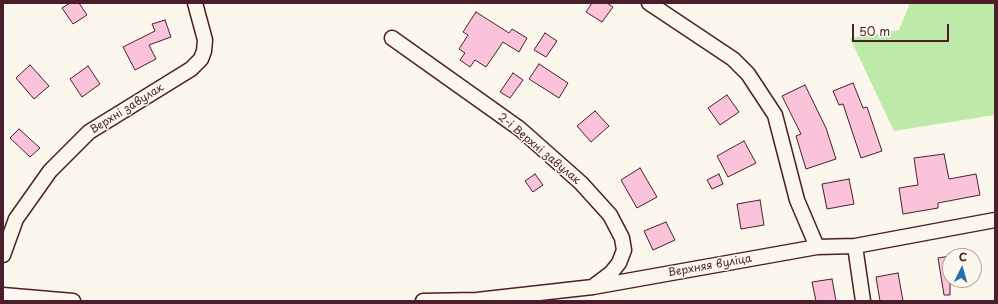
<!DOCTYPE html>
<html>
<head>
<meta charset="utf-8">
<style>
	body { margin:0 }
	#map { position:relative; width:998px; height:304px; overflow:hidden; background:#fbf7ec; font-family:"Playpen Sans",sans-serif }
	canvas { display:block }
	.frame { position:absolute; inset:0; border:4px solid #4a1f2b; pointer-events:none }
	.north { position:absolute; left:942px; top:248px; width:40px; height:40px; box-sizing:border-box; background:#fbf7ec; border:1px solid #b4a19f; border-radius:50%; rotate:5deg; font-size:11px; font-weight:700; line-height:16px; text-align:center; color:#4a1f2b }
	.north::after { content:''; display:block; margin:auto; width:14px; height:18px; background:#1f6fb2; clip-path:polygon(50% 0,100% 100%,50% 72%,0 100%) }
	.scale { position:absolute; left:852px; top:24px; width:97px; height:18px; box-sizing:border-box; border:2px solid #4a1f2b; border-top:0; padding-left:5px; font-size:12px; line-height:14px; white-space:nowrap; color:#4a1f2b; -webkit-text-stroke:3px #fbf7ec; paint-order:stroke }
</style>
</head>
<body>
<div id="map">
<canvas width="998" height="304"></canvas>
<div class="frame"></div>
<div class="north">С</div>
<div class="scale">50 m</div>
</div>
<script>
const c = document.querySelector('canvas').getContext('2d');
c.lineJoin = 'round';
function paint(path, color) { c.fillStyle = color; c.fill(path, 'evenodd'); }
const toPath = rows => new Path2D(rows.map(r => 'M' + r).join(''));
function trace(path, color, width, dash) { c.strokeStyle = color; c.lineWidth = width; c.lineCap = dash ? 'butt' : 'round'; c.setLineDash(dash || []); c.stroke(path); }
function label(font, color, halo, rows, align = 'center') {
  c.font = font + ' "Playpen Sans",sans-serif'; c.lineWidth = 3; c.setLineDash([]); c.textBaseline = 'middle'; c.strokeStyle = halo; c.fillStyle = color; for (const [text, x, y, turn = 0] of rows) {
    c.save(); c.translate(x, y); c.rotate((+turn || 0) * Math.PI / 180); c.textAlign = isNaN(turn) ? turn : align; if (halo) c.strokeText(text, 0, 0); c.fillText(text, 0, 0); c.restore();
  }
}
paint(toPath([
	[910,3,995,3,995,115,894,131,850,38,899,30]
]), '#bdeaa8');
const building = toPath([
	[70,3,79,3,87,15,73,24,62,8,70,3],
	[592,3,607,3,613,7,602,22,586,12,592,3],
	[476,12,509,33,512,29,527,38,519,52,503,42,486,67,475,60,470,67,460,60,465,53,459,49,468,35,463,32,476,12],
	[165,20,171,37,149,45,156,59,135,70,123,47,155,31,152,24,165,20],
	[545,33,557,41,546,57,534,50,545,33],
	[539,64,568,83,559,98,529,79,539,64],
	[30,65,49,86,34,99,16,78,30,65],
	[88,66,100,84,82,97,70,79,88,66],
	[513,73,523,80,510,98,500,92,513,73],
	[853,83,863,108,867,107,882,151,861,158,843,104,839,105,833,91,853,83],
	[805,85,826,128,836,159,806,169,796,136,801,134,782,96,805,85],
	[727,95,739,112,720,125,708,108,727,95],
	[595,111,609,126,591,142,577,126,595,111],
	[19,129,40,148,30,157,10,138,19,129],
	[744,141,756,163,728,177,717,156,744,141],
	[944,154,949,179,976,174,980,195,938,203,938,208,903,214,899,188,918,185,914,158,944,154],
	[640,168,657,197,637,208,621,180,640,168],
	[535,174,543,185,533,192,525,181,535,174],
	[719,174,723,184,712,189,707,180,719,174],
	[849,179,854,204,827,209,822,184,849,179],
	[760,200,764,225,741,229,737,204,760,200],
	[666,222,675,240,653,250,644,231,666,222],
	[950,256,950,295,944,295,938,258,950,256],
	[898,273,903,301,880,301,876,277,898,273],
	[832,279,836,301,816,301,812,282,832,279]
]);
paint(building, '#fbc3d9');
trace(building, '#4a1f2b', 1);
const minor = toPath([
	[649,3,733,59,748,74,775,115,797,200,817,247],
	[392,38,520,129,581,183,610,215,622,238,624,250,619,263,611,273,595,285],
	[855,246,863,301],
	[3,255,16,219,50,171,89,132,191,69,201,59,204,51,205,40,195,3],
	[3,295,73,301],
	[423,301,477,300,593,287,817,247,855,246,995,220]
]);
trace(minor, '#4a1f2b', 17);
trace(minor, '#fbf7ec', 14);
label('11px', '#4a1f2b', '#fbf7ec', [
	["Верхні завулак",127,109,-32],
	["2-і Верхні завулак",539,149,40],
	["Верхняя вуліца",710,266,-10]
]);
</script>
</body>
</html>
